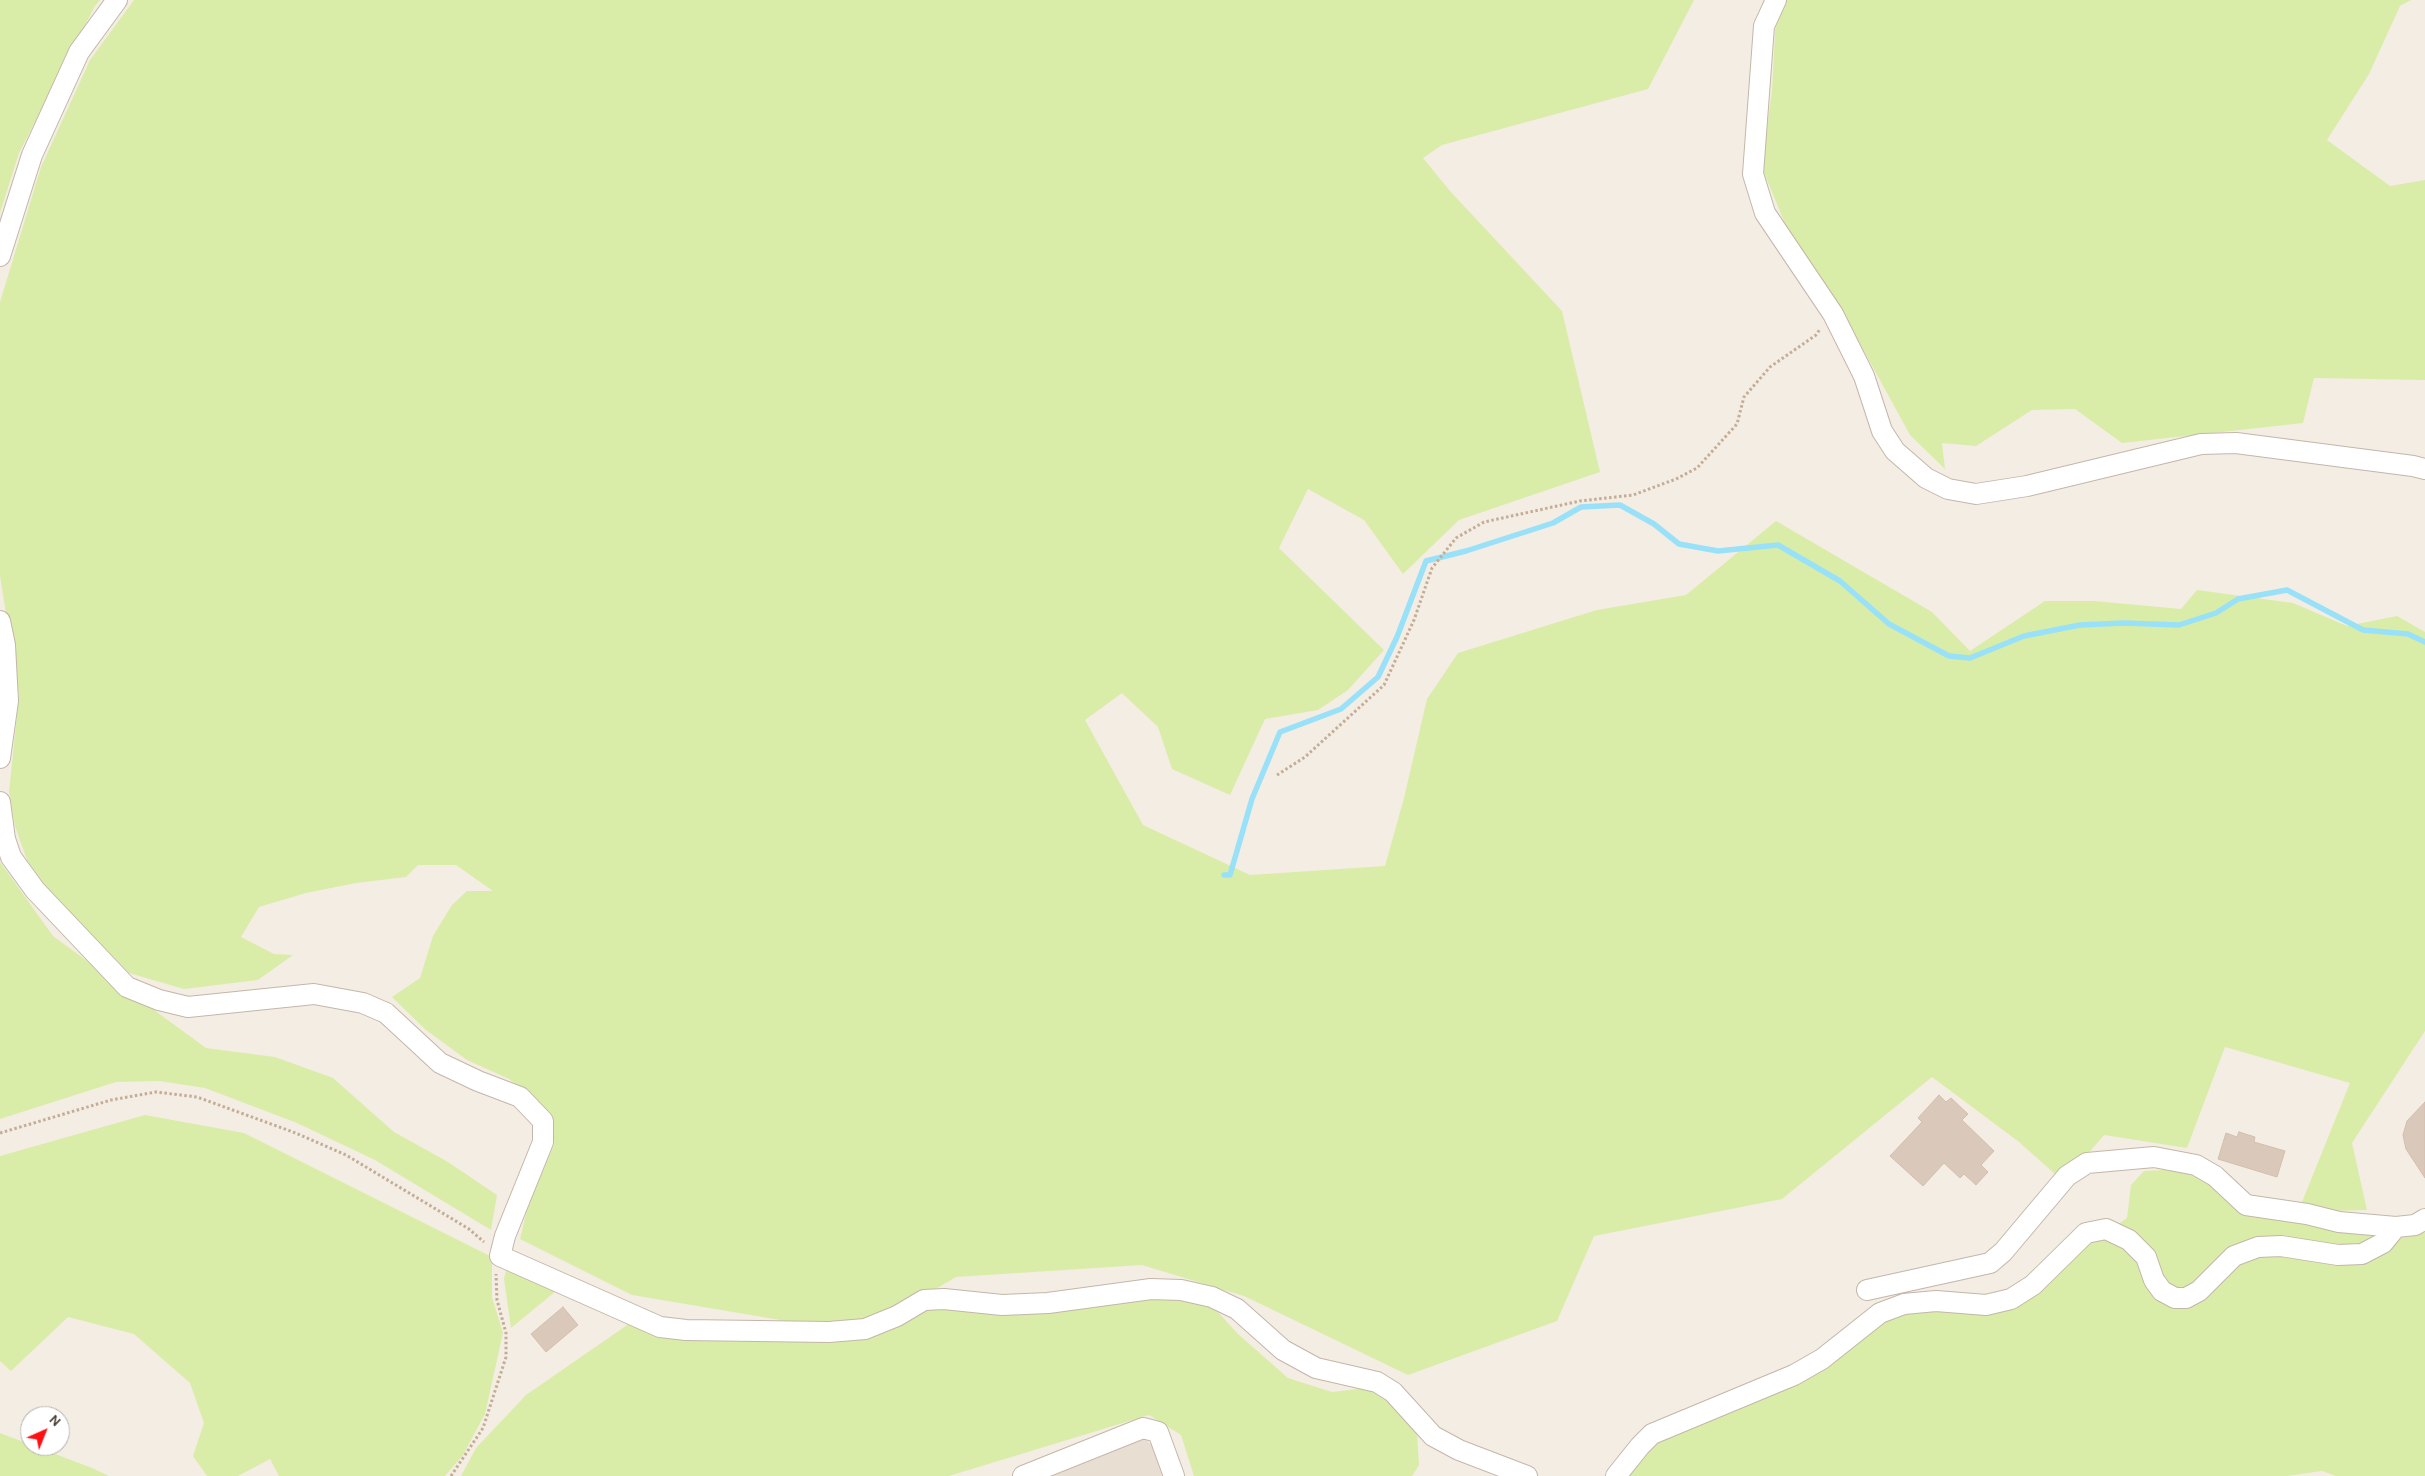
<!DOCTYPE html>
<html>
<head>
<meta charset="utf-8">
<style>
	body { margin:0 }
	#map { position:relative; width:2425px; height:1476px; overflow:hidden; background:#f4ede4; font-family:Karla,sans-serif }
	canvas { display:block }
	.north { position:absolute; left:20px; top:1406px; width:50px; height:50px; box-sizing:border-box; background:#fff; border:1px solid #b5b1ad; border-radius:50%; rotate:44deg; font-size:14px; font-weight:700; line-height:20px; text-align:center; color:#473c33 }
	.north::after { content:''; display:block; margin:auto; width:18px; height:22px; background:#ff1013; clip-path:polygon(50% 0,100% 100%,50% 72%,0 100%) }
</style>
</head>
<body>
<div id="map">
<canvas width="2425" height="1476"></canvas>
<div class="north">N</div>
</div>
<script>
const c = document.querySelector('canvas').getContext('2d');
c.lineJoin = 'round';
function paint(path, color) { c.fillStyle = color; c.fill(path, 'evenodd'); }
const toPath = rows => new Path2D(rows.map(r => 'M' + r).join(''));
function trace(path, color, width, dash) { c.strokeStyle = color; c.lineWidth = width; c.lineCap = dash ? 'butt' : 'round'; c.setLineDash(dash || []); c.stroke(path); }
paint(toPath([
	[1142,1437,1152,1445,1162,1476,1044,1476]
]), '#e9ded2');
paint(toPath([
	[0,0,100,0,95,6,19,153,0,213],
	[134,0,1694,0,1648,89,1442,145,1423,158,1450,191,1562,311,1600,472,1459,520,1403,574,1364,520,1308,489,1279,548,1384,650,1348,690,1318,710,1265,719,1230,795,1172,769,1158,727,1122,693,1085,720,1143,825,1250,875,1385,866,1404,798,1427,699,1458,653,1597,610,1686,595,1776,521,1932,612,1970,651,2045,601,2094,601,2181,609,2197,590,2293,603,2347,626,2397,616,2425,632,2425,1031,2352,1143,2367,1210,2329,1211,2302,1202,2350,1083,2225,1047,2187,1148,2104,1135,2064,1182,2019,1142,1932,1077,1782,1199,1594,1236,1557,1321,1408,1375,1244,1296,1142,1265,956,1277,880,1322,816,1326,632,1295,520,1239,528,1205,554,1145,550,1112,509,1079,467,1060,426,1030,392,997,420,978,433,936,452,905,467,891,493,891,456,865,418,865,406,877,356,883,306,893,259,907,241,937,274,954,293,955,258,980,184,989,129,973,50,892,27,860,15,826,9,792,19,695,0,576,0,302,41,167,90,60],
	[1782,0,2411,0,2400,6,2369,74,2327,140,2390,186,2425,180,2425,380,2314,378,2303,423,2122,443,2075,409,2032,410,1976,446,1942,443,1945,469,1910,435,1858,340,1791,238,1762,168,1772,90,1776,16],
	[0,862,53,936,206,1048,275,1057,333,1078,394,1132,448,1162,497,1195,491,1230,375,1160,297,1123,205,1088,159,1081,116,1082,0,1119],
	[145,1115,244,1133,492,1257,492,1297,503,1333,485,1414,463,1455,445,1476,279,1476,270,1459,238,1476,207,1476,193,1456,204,1423,190,1383,134,1334,68,1317,11,1371,0,1361,0,1156],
	[2181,1169,2216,1186,2235,1207,2319,1228,2376,1229,2425,1227,2425,1476,2336,1476,2322,1471,2287,1476,1618,1476,1657,1426,1800,1368,1872,1312,1984,1305,2080,1251,2127,1218,2131,1185,2144,1171],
	[507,1266,556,1291,511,1328,504,1279],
	[1184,1298,1216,1310,1238,1334,1288,1378,1332,1392,1366,1388,1391,1401,1417,1432,1419,1465,1412,1476,1194,1476,1181,1435,1149,1415,949,1476,461,1476,476,1448,526,1395,633,1321,665,1334,859,1340,926,1308],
	[0,1433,92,1468,109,1476,0,1476]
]), '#d9eda8');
trace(toPath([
	[1224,875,1230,875,1252,799,1280,732,1341,709,1378,677,1397,637,1426,561,1466,551,1553,523,1581,507,1620,505,1654,524,1679,544,1718,551,1778,545,1840,581,1889,624,1949,656,1970,658,2024,636,2080,625,2124,623,2179,625,2216,613,2238,599,2287,590,2363,630,2408,634,2425,642]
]), '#99e1f8', 5.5);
const building = toPath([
	[1939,1095,1946,1102,1951,1098,1968,1114,1962,1120,1994,1151,1981,1165,1988,1172,1976,1185,1964,1174,1960,1178,1944,1163,1923,1186,1890,1156,1922,1122,1918,1118,1939,1095],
	[2425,1102,2425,1178,2406,1149,2403,1135,2407,1121,2425,1102],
	[2239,1132,2255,1137,2254,1142,2285,1151,2277,1177,2218,1159,2226,1133,2237,1137,2239,1132],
	[563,1307,578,1325,546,1352,531,1334,563,1307]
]);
paint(building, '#dac9bb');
trace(building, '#d3bdab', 1);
const street = toPath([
	[1776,0,1764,26,1753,174,1765,213,1833,314,1864,376,1882,431,1895,451,1926,478,1948,489,1976,494,2027,486,2201,444,2236,443,2413,466,2425,469],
	[0,256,32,155,79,52,117,0],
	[0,621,5,645,8,701,0,758],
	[0,802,5,839,11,857,35,890,127,987,159,1000,188,1007,314,994,363,1003,386,1013,440,1063,478,1081,520,1097,543,1121,543,1142,505,1236,500,1256,606,1303,660,1327,686,1330,829,1332,865,1329,897,1316,924,1300,944,1299,1002,1305,1048,1303,1151,1289,1181,1290,1212,1297,1237,1309,1283,1350,1316,1368,1377,1382,1393,1392,1433,1436,1459,1450,1527,1476],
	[1867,1290,1990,1263,2003,1252,2067,1176,2087,1163,2154,1157,2196,1165,2215,1176,2246,1205,2307,1214,2339,1222,2396,1227],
	[1023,1476,1143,1428,1158,1432,1174,1476],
	[1616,1476,1640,1446,1652,1434,1794,1375,1822,1359,1880,1313,1904,1304,1936,1301,1986,1305,2011,1299,2033,1285,2086,1233,2106,1229,2129,1240,2146,1257,2154,1280,2162,1291,2175,1298,2186,1298,2199,1291,2234,1256,2258,1247,2281,1246,2338,1255,2362,1254,2383,1243,2396,1227,2415,1225,2425,1219]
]);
trace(street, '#c4b6a9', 22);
trace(toPath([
	[1277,775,1305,757,1384,685,1414,620,1432,568,1456,538,1484,522,1580,501,1633,495,1676,479,1697,468,1737,424,1744,397,1770,367,1816,335,1820,329],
	[0,1133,111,1100,156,1092,197,1097,293,1132,346,1155,469,1229,484,1242],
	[451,1476,483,1428,506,1357,506,1333,497,1300,496,1274]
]), '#c4ac95', 3, [2.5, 2.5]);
trace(street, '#fff', 20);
</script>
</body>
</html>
